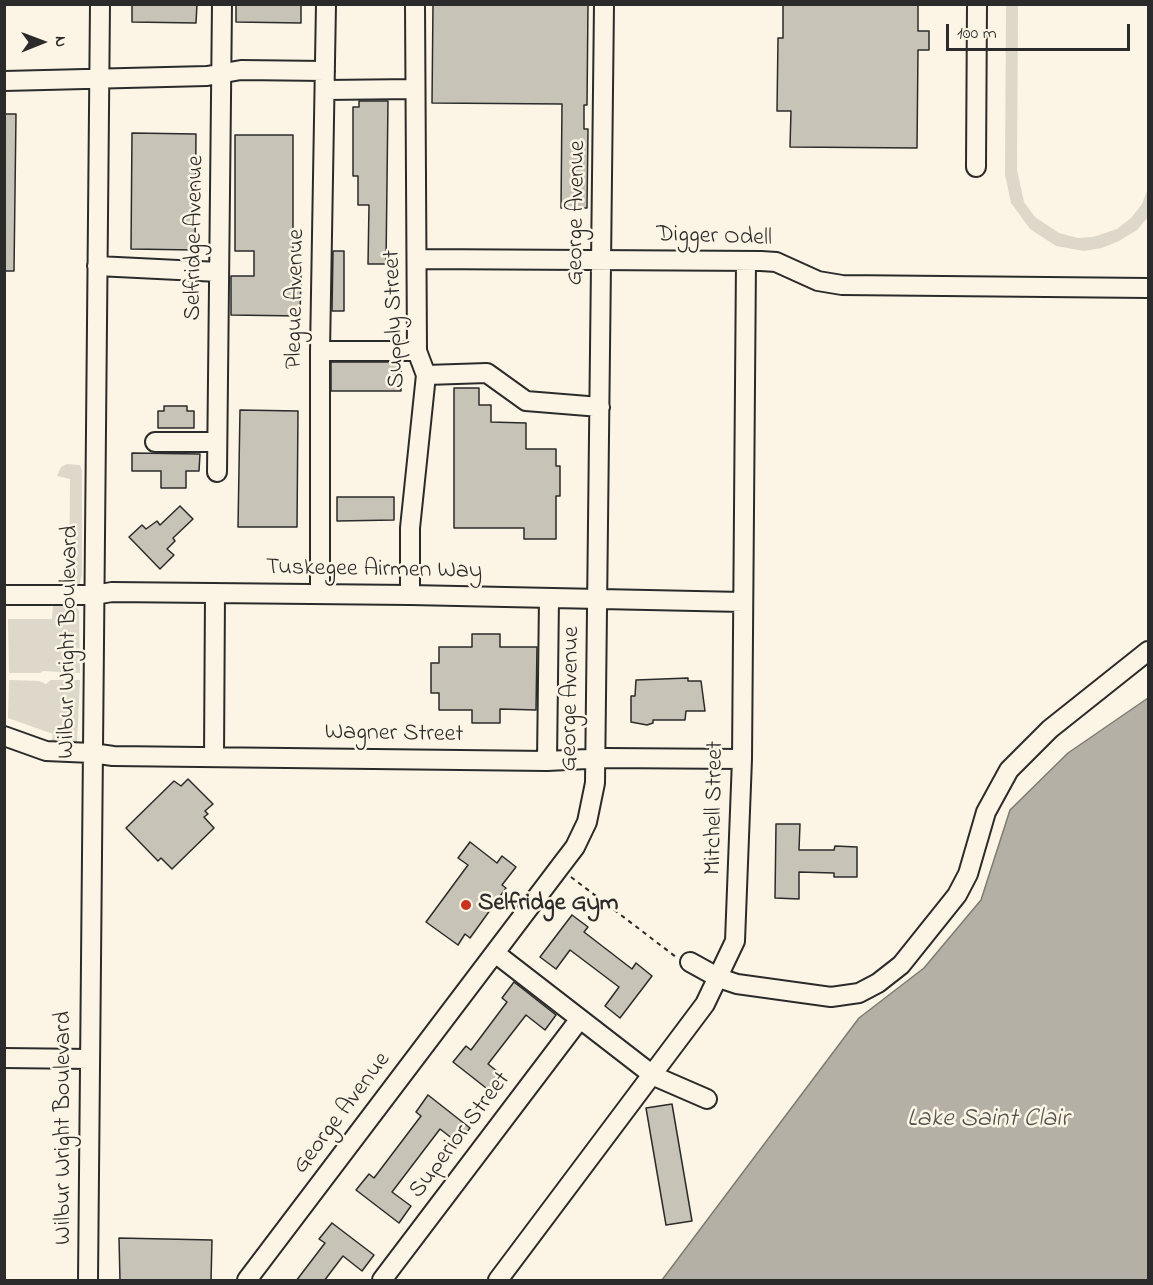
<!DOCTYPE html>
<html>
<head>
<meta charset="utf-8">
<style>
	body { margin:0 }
	#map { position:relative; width:1153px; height:1285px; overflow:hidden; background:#fcf5e5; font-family:"Indie Flower",sans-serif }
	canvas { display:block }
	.frame { position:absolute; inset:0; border:6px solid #2b2b2b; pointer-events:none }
	.north { position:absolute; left:12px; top:12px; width:60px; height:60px; -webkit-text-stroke:4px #fcf5e5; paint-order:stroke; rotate:89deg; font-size:16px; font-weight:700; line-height:24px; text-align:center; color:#2b2b2b }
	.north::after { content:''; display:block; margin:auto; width:21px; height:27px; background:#2b2b2b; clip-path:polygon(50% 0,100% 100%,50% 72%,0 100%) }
	.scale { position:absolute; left:946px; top:24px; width:184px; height:27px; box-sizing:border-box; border:3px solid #2b2b2b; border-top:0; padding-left:8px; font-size:18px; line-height:21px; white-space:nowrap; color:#2b2b2b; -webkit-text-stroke:4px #fcf5e5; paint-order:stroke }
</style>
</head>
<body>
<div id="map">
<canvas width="1153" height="1285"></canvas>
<div class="frame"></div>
<div class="north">N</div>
<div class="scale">100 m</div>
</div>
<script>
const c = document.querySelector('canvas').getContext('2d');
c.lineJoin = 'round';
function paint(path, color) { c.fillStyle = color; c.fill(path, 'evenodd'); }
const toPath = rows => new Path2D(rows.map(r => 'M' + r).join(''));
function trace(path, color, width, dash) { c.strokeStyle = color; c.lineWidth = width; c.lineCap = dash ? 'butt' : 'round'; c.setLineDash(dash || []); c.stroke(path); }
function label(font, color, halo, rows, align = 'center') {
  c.font = font + ' "Indie Flower",sans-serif'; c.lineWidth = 5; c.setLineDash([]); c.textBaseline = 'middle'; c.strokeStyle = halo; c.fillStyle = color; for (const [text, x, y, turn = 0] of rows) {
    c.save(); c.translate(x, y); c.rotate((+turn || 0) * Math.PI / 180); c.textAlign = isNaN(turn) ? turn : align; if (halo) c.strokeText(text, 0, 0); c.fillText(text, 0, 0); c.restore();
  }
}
paint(toPath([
	[1006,5,1018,5,1017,170,1024,202,1035,217,1059,233,1078,238,1093,237,1117,229,1131,218,1142,204,1148,188,1148,217,1137,230,1119,241,1102,248,1084,251,1056,246,1030,229,1011,203,1005,175],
	[67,464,80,465,82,471,82,575,78,589,58,587,69,585,70,479,57,476,61,467],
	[53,605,76,607,79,610,80,673,43,671,40,673,9,673,8,619,52,619],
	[9,680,39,681,46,684,51,680,80,680,77,743,70,748,51,743,53,734,8,718]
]), '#ded8ca');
const water = toPath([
	[1148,698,1148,1280,662,1280,859,1018,924,968,981,900,1010,810,1068,753,1148,698]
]);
paint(water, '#b4b0a5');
trace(water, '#7d7b74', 1.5);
const building = toPath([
	[132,4,197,4,196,23,132,22,132,4],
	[236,4,301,4,301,23,236,22,236,4],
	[433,4,588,4,587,105,584,105,584,129,588,129,587,208,561,208,562,104,432,103,433,4],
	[783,4,918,4,918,31,929,31,929,50,918,50,917,148,790,147,791,111,777,111,778,38,783,38,783,4],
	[359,101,388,101,386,264,368,264,369,205,358,205,358,176,353,176,353,107,359,107,359,101],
	[4,114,16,114,14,271,4,271,4,114],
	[132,133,196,134,195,250,131,249,132,133],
	[235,135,293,135,293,251,294,276,301,276,300,316,231,315,231,276,254,276,254,251,235,251,235,135],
	[333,251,344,251,344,311,332,311,333,251],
	[331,362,401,362,401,391,331,391,331,362],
	[454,388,479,388,479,405,491,405,491,422,526,423,526,449,556,449,556,466,560,466,560,496,556,496,556,539,524,539,524,528,454,528,454,388],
	[164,406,187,406,187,411,194,411,194,428,158,428,158,411,164,411,164,406],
	[240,410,298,411,297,527,238,527,240,410],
	[132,453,200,454,199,471,186,471,186,488,161,488,161,471,132,471,132,453],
	[337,497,394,497,394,520,337,521,337,497],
	[180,506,193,519,173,538,175,541,167,549,174,555,160,569,129,537,142,525,146,529,157,521,160,525,180,506],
	[472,634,500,634,500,647,537,647,536,710,500,709,500,723,472,723,472,710,439,710,439,693,431,693,431,663,439,663,439,647,472,647,472,634],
	[688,678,688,681,701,681,705,711,686,711,685,720,653,720,653,723,647,725,631,722,631,696,635,696,636,680,688,678],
	[188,779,213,804,205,811,208,814,204,817,214,828,172,869,161,858,158,861,126,828,174,781,181,786,188,779],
	[776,824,800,824,799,850,834,850,835,846,857,847,857,877,834,877,834,873,799,872,799,899,775,898,776,824],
	[470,842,497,863,502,856,516,867,502,885,506,888,470,938,465,934,458,945,426,922,468,865,458,858,470,842],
	[572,915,588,927,584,932,632,969,636,963,652,976,620,1018,605,1006,619,987,570,950,556,969,540,957,572,915],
	[514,982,556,1015,545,1030,526,1015,488,1064,507,1079,495,1095,453,1062,466,1046,471,1050,507,1002,502,998,514,982],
	[428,1095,470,1128,458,1143,440,1129,392,1192,411,1206,399,1223,356,1190,369,1174,374,1178,421,1116,416,1112,428,1095],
	[672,1104,692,1221,666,1225,646,1108,672,1104],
	[332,1223,374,1255,362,1271,343,1256,324,1281,296,1281,325,1243,319,1239,332,1223],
	[119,1238,212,1240,211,1281,120,1281,119,1238]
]);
paint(building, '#c8c3b7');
trace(building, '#2b2b2b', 1.5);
const minor = toPath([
	[4,81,207,76,241,70,325,71],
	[325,90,415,89],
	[976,167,977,4],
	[418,259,761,261,776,262,818,281,842,285,1148,288],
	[97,266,219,272],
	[320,351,417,351],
	[426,375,487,373,526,401,600,407],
	[155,442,217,442],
	[217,472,222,4],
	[320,594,320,351,326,4],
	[4,595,94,595,112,592,410,595,743,602],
	[410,595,410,528,426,375,417,351,415,4],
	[4,736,46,751,92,753,113,756,547,761,607,758,742,759],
	[214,757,215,593],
	[547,761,549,598],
	[495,953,654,1076,707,1099],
	[690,962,719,978,737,984,831,997,859,993,878,983,901,965,957,895,968,874,986,812,1009,770,1050,729,1148,651],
	[4,1058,90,1059],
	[88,1280,100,4],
	[247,1280,559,868,575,847,587,822,595,783,604,4],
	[382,1280,579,1020],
	[498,1280,705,1004,735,941,742,759,746,261]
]);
trace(minor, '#2b2b2b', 22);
trace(toPath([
	[571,877,676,957]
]), '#2b2b2b', 2, [4.5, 4.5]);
trace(minor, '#fcf5e5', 18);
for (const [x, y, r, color] of [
	[466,905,6,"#c8321e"]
]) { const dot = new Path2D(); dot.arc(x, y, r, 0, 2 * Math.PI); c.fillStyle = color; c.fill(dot); trace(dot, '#fcf5e5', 2); }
label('24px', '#2b2b2b', '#fcf5e5', [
	["George Avenue",578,213,-89],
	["Selfridge Avenue",196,238,-89],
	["Digger Odell",714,238,2],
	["Plegue Avenue",297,299,-89],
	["Supply Street",396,319,-92],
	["Tuskegee Airmen Way",374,571,1],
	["Wilbur Wright Boulevard",70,642,-89],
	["George Avenue",572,699,-89],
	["Wagner Street",394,735,1],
	["Mitchell Street",716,808,-89],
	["George Avenue",343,1114,-53],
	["Wilbur Wright Boulevard",65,1128,-90],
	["Superior Street",461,1136,-53]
]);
label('bold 24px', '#2b2b2b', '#fcf5e5', [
	["Selfridge Gym",478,905]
], 'left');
label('italic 26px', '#545350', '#fcf5e5', [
	["Lake Saint Clair",988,1121]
]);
</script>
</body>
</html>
